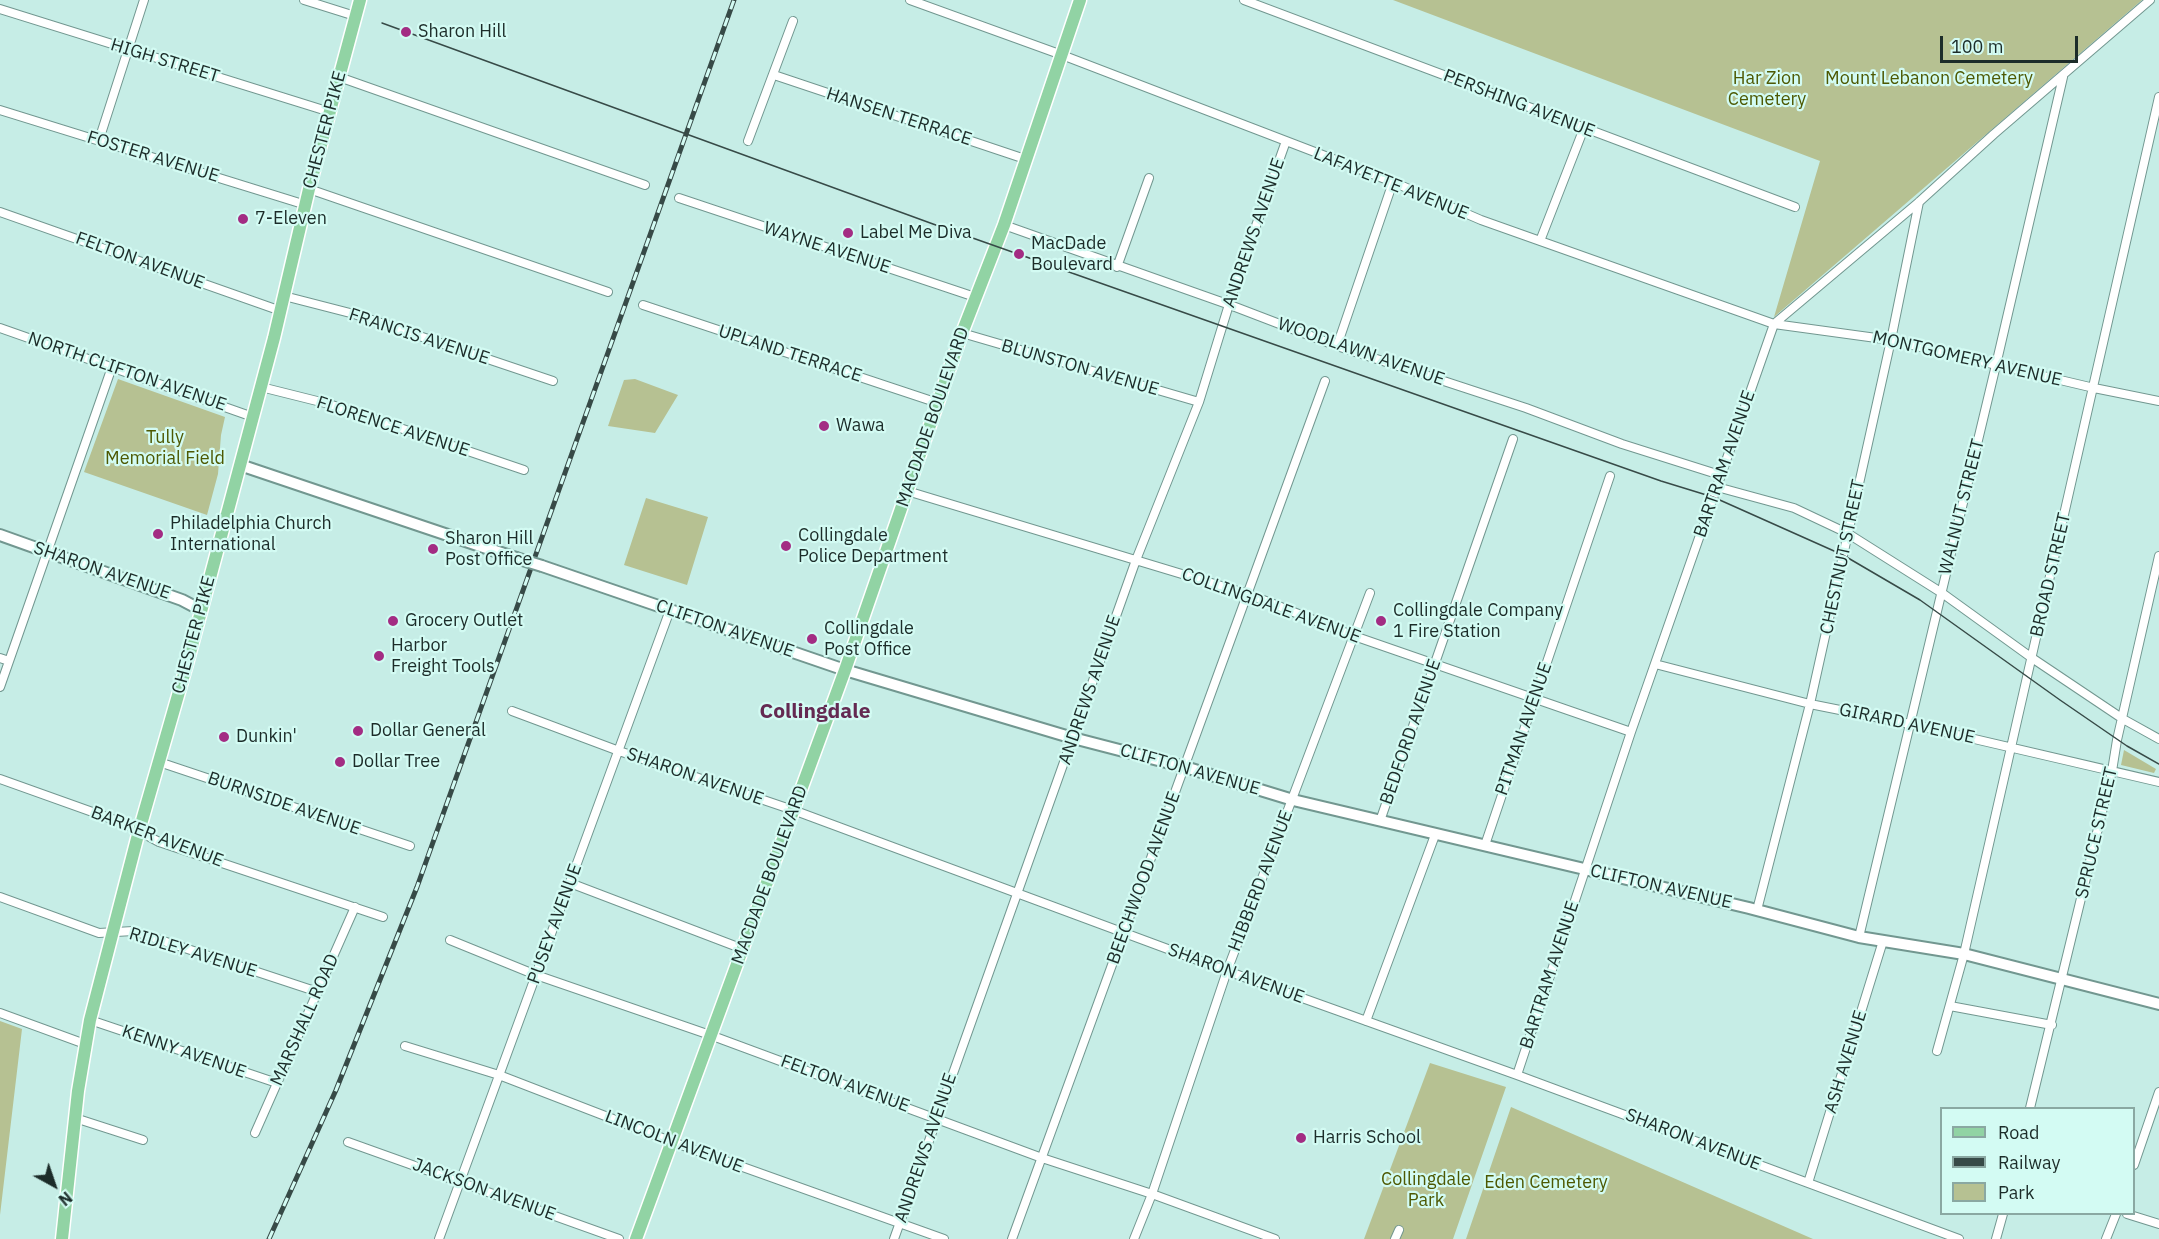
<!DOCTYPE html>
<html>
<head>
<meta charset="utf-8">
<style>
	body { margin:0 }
	#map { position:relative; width:2159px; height:1239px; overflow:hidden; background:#c6ede6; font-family:"IBM Plex Sans",sans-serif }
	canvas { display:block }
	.legend { position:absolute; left:1940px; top:1107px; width:195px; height:108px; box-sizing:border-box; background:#d3fbf3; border:2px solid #8aa8a2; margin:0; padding:8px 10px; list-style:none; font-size:18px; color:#1c2c29 }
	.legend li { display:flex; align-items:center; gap:12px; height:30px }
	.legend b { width:30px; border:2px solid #8aa8a2 }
	.north { position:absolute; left:24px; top:1155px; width:60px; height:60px; -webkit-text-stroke:4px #d3fbf3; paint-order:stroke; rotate:140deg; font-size:16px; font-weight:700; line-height:24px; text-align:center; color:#1c2c29 }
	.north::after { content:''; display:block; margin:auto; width:21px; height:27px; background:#1c2c29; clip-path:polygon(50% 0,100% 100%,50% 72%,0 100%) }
	.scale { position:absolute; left:1940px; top:36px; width:138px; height:27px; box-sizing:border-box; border:3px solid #1c2c29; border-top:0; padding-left:8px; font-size:18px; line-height:21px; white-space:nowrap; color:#1c2c29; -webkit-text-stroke:4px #d3fbf3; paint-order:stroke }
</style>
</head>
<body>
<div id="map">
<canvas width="2159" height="1239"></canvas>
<ul class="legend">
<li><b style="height:8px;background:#91d3a4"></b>Road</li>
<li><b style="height:8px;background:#374a47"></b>Railway</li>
<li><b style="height:16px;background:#b6c192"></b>Park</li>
</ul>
<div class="north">N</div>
<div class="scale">100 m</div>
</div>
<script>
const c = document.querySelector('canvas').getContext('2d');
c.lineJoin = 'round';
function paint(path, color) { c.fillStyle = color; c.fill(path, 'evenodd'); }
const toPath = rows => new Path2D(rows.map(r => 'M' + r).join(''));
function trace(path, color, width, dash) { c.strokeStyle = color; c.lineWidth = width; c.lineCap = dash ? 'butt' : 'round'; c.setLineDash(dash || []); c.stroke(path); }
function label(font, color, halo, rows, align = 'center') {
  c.font = font + ' "IBM Plex Sans",sans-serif'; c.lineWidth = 4.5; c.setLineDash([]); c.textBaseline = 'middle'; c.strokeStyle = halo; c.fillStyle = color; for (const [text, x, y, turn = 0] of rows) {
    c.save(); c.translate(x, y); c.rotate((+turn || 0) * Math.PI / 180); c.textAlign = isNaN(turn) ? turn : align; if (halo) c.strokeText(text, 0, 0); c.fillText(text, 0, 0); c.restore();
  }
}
paint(toPath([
	[1393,0,2142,0,1774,317,1820,161],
	[118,379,225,417,221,435,218,474,207,515,84,472],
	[635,379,678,395,655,433,608,426,624,380],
	[646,498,708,517,687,585,624,565],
	[2124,750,2156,769,2154,773,2121,765],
	[0,1021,22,1029,0,1215],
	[1430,1063,1506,1087,1453,1239,1364,1239],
	[1511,1107,1813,1239,1466,1239]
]), '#b6c192');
const street = toPath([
	[304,0,355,16],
	[910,0,1062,55,1393,182,1481,220,1774,324,1891,340,2094,388,2159,401],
	[1244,0,1795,207],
	[0,9,330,112],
	[774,75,1025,159],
	[339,77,645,185],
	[0,110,306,205],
	[99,140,144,0],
	[748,141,793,21],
	[309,189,608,292],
	[679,198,975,297],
	[0,212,281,311],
	[1004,225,1230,305,1337,346,1526,408,1622,444,1720,475],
	[1540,241,1584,128],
	[1117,267,1149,178],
	[284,296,354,314,553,381],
	[643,305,938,403],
	[0,328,253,417],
	[962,333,1199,402],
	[1337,346,1393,182],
	[261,387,329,404,524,470],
	[1717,487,1794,508,1847,533,1942,593,2032,658,2123,719,2159,739],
	[907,491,1248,594,1354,636,1631,732],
	[0,658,9,661],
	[1655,664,1810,704,1910,724,2159,782],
	[0,687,112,367],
	[512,711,619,751,793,810,1227,971,1517,1075,1959,1239],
	[159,762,410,846],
	[0,779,126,824,159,842,383,917],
	[1380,821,1513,439],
	[1485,845,1610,476],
	[570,883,743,949],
	[0,897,99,933,133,931,318,992],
	[1757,910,1810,704,1891,340,1919,202],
	[1859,937,1996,365,2063,77],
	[450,940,536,975,710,1035,1042,1158,1152,1194,1275,1239],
	[1950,1006,2052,1025],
	[0,1013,85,1044],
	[90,1020,277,1083],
	[1366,1021,1435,835],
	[405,1046,499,1075,670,1141,944,1239],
	[1937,1051,1964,954,2159,97],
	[1517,1075,1631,732,1774,324,1919,202,1994,134,2150,0],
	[2030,1108,2112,771,2117,740,2159,556],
	[75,1118,143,1140],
	[255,1133,355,907],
	[348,1142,619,1239],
	[2134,1165,2159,1092],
	[1808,1183,1883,941],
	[2127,1214,2159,1224],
	[439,1239,670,610],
	[894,1239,1136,560,1199,402,1235,285,1286,141],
	[1012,1239,1325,381],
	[1134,1239,1152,1194,1227,971,1370,593],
	[1395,1239,1399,1230],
	[1996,1239,2003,1214],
	[2106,1239,2116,1214]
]);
const secondary = toPath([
	[240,465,516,558],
	[0,535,182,600,201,610],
	[542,566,845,670,1073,738,1185,767,1293,800,1749,908,1859,937,1964,954,2159,1004]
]);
const primary = toPath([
	[62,1239,78,1091,90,1020,139,831,187,664,274,338,309,189,360,0],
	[636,1239,845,670,962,333,1004,225,1080,0]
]);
trace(street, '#729790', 10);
trace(secondary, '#729790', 14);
trace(primary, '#fff', 15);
trace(street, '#fff', 8);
trace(secondary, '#fff', 10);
trace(primary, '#91d3a4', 12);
trace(toPath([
	[382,23,933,224,1661,481,1713,497,1843,555,1920,600,2060,700,2127,746,2159,764]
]), '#374a47', 1.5);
const rail = toPath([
	[269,1239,336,1090,417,887,734,0]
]);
trace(rail, '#374a47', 5);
trace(rail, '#d3fbf3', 3, [9]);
const secondaryBridge = toPath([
	[516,558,542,566]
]);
trace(secondaryBridge, '#729790', 14, []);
trace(secondaryBridge, '#fff', 10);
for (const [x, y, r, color] of [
	[406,32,6,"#a32c83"],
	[243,219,6,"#a32c83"],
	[848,233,6,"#a32c83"],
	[1019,254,6,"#a32c83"],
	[824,426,6,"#a32c83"],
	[158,534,6,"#a32c83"],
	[786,546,6,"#a32c83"],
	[433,549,6,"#a32c83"],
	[393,621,6,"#a32c83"],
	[1381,621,6,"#a32c83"],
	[812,639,6,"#a32c83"],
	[379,656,6,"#a32c83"],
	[358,731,6,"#a32c83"],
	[224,737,6,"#a32c83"],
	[340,762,6,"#a32c83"],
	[1301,1138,6,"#a32c83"]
]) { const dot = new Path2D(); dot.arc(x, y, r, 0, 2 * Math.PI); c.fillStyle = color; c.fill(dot); trace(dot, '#d3fbf3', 2); }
label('18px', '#1c2c29', '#d3fbf3', [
	["Sharon Hill",418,32],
	["7-Eleven",255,219],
	["Label Me Diva",860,233],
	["MacDade",1031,244],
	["Boulevard",1031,265],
	["Wawa",836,426],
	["Philadelphia Church",170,524],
	["International",170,545],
	["Collingdale",798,536],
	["Police Department",798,557],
	["Sharon Hill",445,539],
	["Post Office",445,560],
	["Collingdale Company",1393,611],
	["1 Fire Station",1393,632],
	["Grocery Outlet",405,621],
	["Collingdale",824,629],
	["Post Office",824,650],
	["Harbor",391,646],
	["Freight Tools",391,667],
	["Dollar General",370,731],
	["Dunkin'",236,737],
	["Dollar Tree",352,762],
	["Harris School",1313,1138]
], 'left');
label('18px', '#1c2c29', '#d3fbf3', [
	["HIGH STREET",165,61,17],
	["PERSHING AVENUE",1519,104,21],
	["HANSEN TERRACE",899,117,18],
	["CHESTER PIKE",325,130,-75],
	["FOSTER AVENUE",153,157,17],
	["LAFAYETTE AVENUE",1391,184,22],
	["ANDREWS AVENUE",1254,233,-71],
	["WAYNE AVENUE",827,248,18],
	["FELTON AVENUE",140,261,20],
	["FRANCIS AVENUE",419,337,18],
	["WOODLAWN AVENUE",1361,352,19],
	["UPLAND TERRACE",790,354,18],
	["MONTGOMERY AVENUE",1967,359,13],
	["BLUNSTON AVENUE",1080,368,16],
	["NORTH CLIFTON AVENUE",127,372,19],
	["MACDADE BOULEVARD",933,417,-71],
	["FLORENCE AVENUE",393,427,18],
	["BARTRAM AVENUE",1725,464,-71],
	["WALNUT STREET",1962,507,-76],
	["CHESTNUT STREET",1843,557,-78],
	["SHARON AVENUE",102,571,19],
	["BROAD STREET",2051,575,-77],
	["COLLINGDALE AVENUE",1271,606,20],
	["CLIFTON AVENUE",725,629,19],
	["CHESTER PIKE",194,635,-75],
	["ANDREWS AVENUE",1090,690,-71],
	["GIRARD AVENUE",1907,724,12],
	["PITMAN AVENUE",1524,729,-71],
	["BEDFORD AVENUE",1411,732,-71],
	["CLIFTON AVENUE",1190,770,16],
	["SHARON AVENUE",695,777,19],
	["BURNSIDE AVENUE",284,804,19],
	["SPRUCE STREET",2097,833,-77],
	["BARKER AVENUE",157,837,21],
	["MACDADE BOULEVARD",770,875,-70],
	["BEECHWOOD AVENUE",1144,878,-70],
	["HIBBERD AVENUE",1261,881,-69],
	["CLIFTON AVENUE",1661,887,13],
	["PUSEY AVENUE",555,924,-70],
	["RIDLEY AVENUE",193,953,17],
	["SHARON AVENUE",1236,974,20],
	["BARTRAM AVENUE",1550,975,-72],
	["MARSHALL ROAD",305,1020,-66],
	["KENNY AVENUE",184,1052,19],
	["ASH AVENUE",1846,1062,-73],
	["FELTON AVENUE",845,1084,20],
	["SHARON AVENUE",1693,1140,21],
	["LINCOLN AVENUE",674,1142,21],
	["ANDREWS AVENUE",926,1148,-71],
	["JACKSON AVENUE",484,1190,20]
]);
label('18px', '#4d5802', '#d3fbf3', [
	["Har Zion",1767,79],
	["Cemetery",1767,100],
	["Mount Lebanon Cemetery",1929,79],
	["Tully",165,438],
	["Memorial Field",165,459],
	["Collingdale",1426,1180],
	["Park",1426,1201],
	["Eden Cemetery",1546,1183]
]);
label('bold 21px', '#642a52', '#d3fbf3', [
	["Collingdale",815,712]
]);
</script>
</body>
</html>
